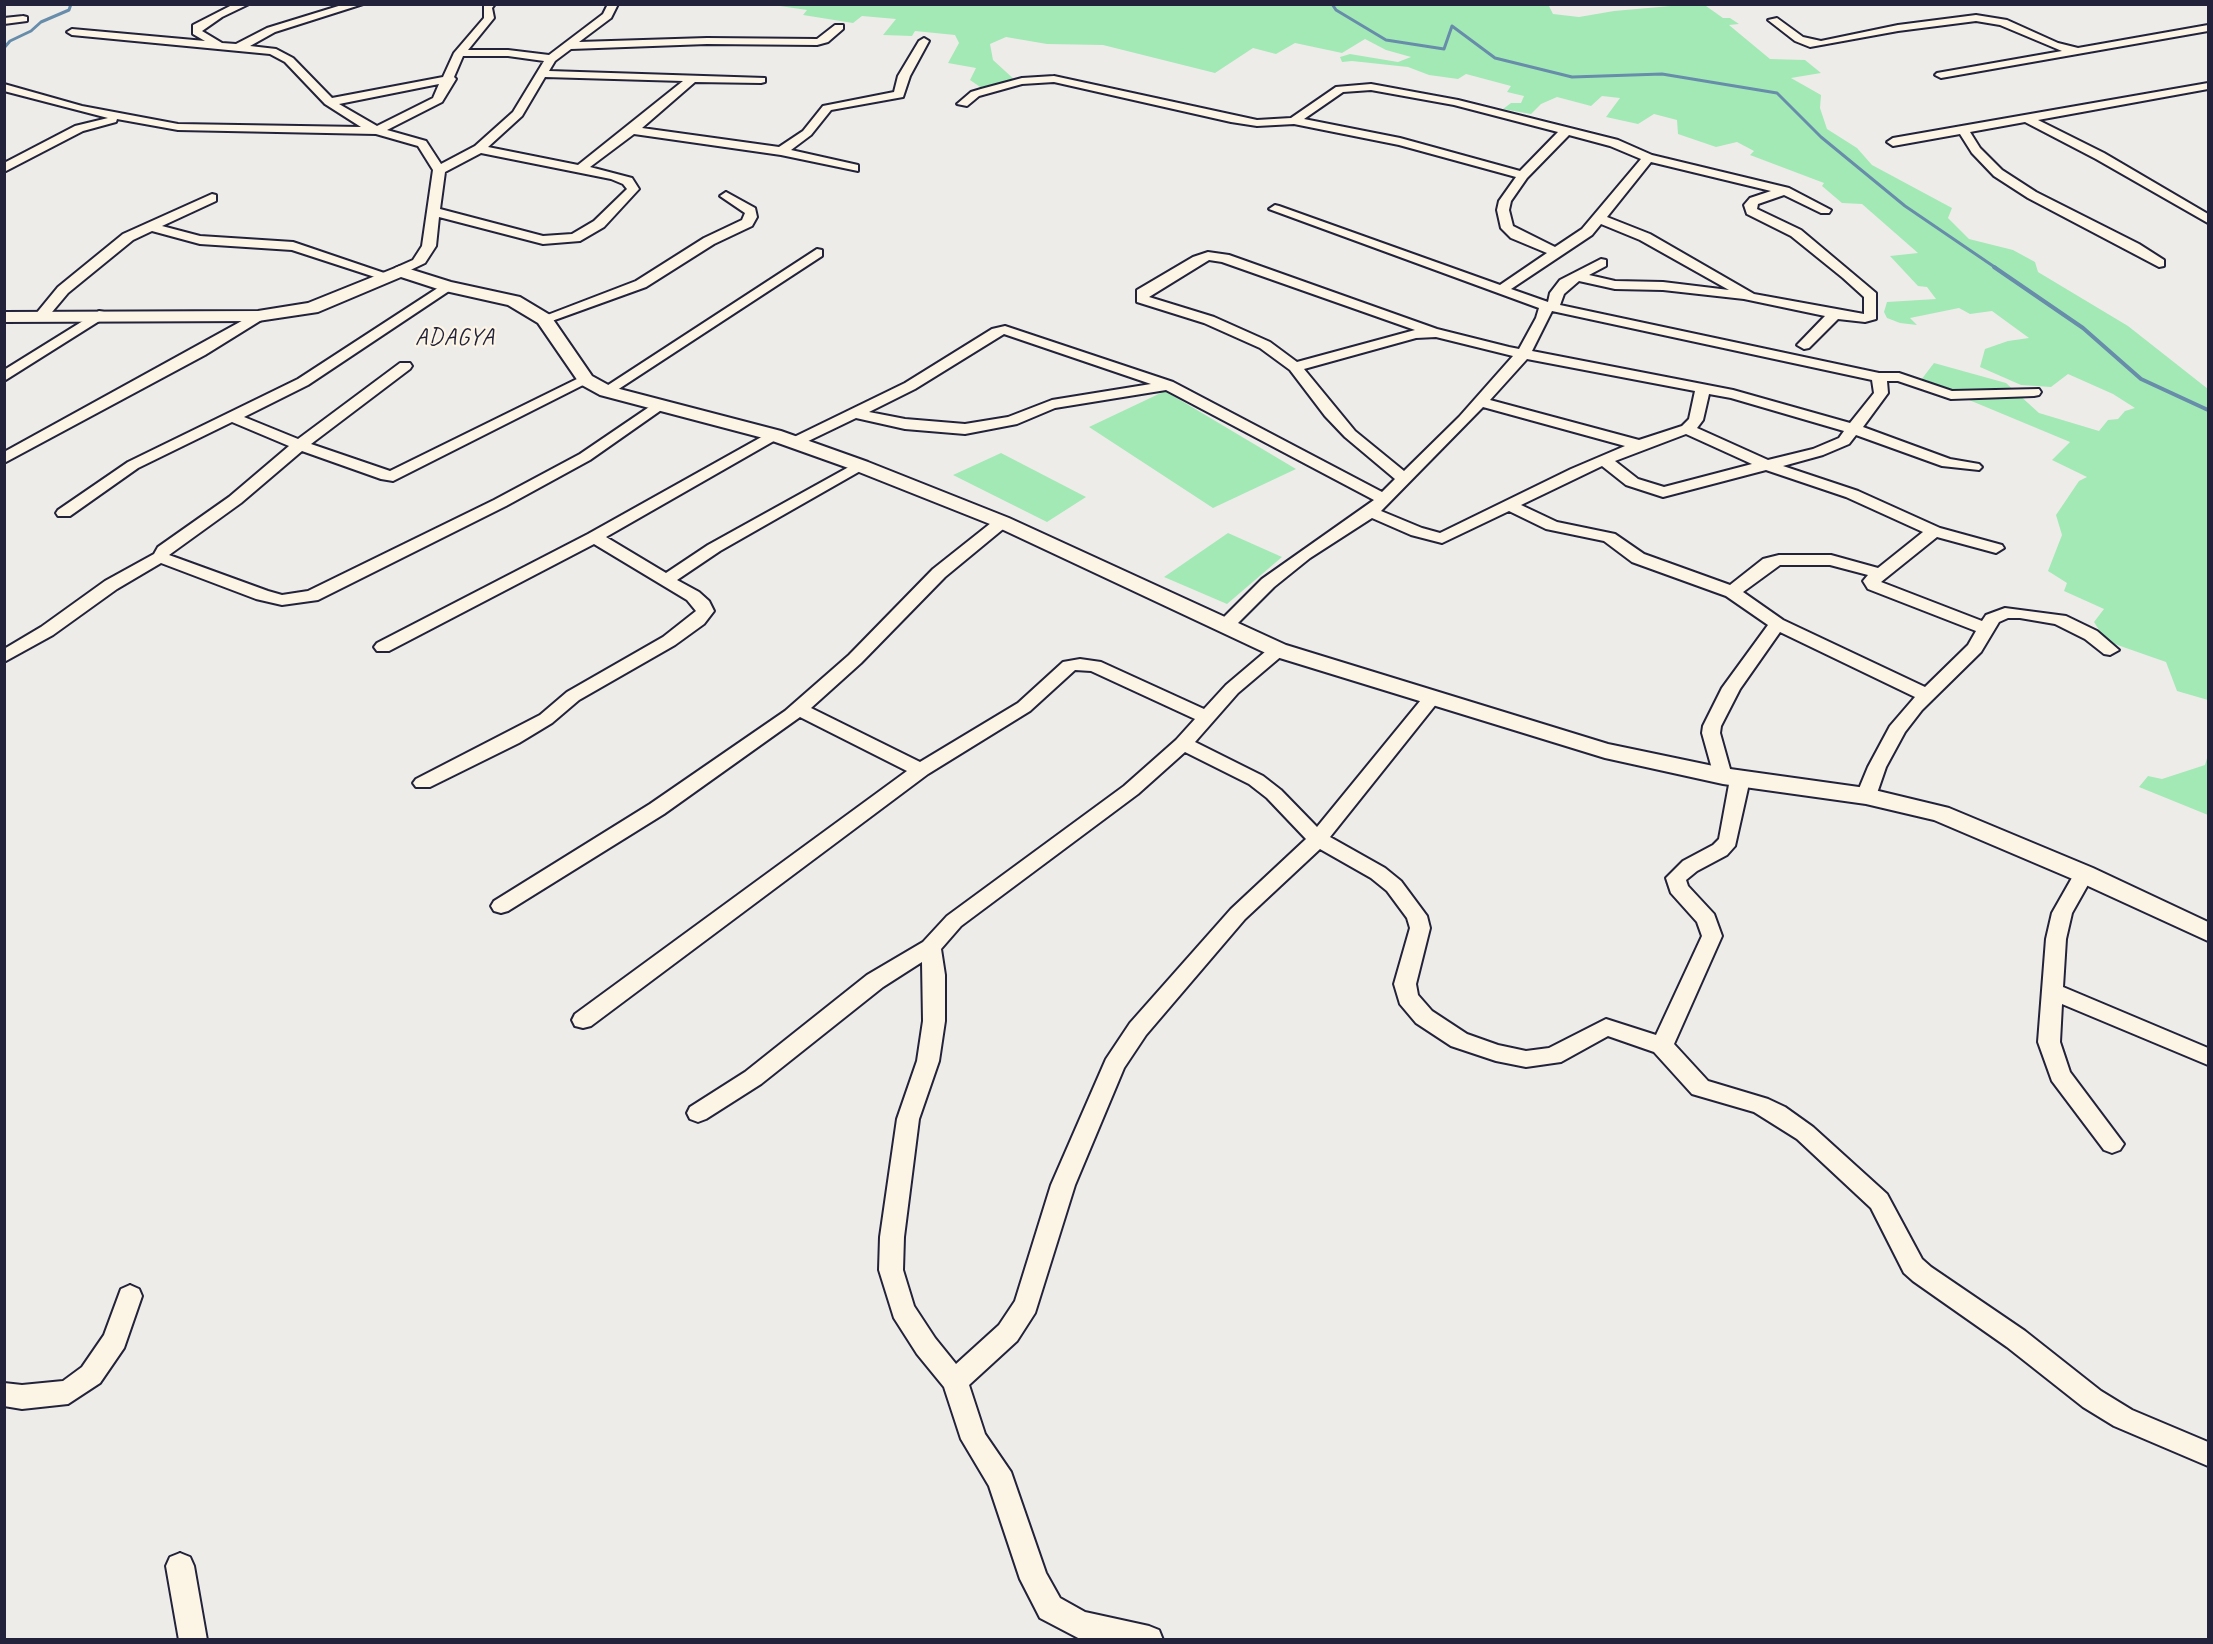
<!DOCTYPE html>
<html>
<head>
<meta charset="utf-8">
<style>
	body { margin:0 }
	#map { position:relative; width:2213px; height:1644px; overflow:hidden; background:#eeece9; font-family:Caveat,sans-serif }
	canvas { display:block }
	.frame { position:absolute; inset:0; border:6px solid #22223b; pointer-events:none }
</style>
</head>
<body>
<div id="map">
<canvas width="2213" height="1644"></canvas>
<div class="frame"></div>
</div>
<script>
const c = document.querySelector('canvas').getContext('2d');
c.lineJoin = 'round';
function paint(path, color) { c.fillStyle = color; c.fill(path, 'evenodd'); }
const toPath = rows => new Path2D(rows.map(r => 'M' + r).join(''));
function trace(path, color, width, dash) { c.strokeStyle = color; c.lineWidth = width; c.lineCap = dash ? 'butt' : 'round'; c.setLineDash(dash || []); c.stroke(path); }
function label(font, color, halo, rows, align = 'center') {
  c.font = font + ' Caveat,sans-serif'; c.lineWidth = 4.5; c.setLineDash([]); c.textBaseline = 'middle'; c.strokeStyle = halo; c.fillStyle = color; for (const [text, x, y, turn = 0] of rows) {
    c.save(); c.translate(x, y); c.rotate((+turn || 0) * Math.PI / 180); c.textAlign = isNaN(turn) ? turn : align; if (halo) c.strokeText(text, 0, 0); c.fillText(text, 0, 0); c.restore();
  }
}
paint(toPath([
	[1548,4,1553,14,1579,17,1614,11,1682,5,1706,6,1723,18,1730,18,1739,24,1729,25,1770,59,1805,60,1821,73,1791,78,1821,95,1820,108,1827,129,1857,148,1872,165,1952,208,1948,218,1969,239,2013,250,2035,262,2038,272,2128,326,2208,389,2208,700,2177,691,2166,662,2106,641,2094,622,2104,609,2064,591,2067,583,2048,571,2062,535,2056,515,2079,481,2087,477,2052,460,2070,442,1921,380,1934,363,2006,383,2039,413,2099,431,2108,420,2118,419,2125,411,2135,408,2113,394,2068,374,2051,387,2021,385,1980,367,1985,349,2008,341,2029,338,1992,311,1970,314,1959,308,1910,318,1917,325,1900,323,1887,318,1884,312,1887,302,1936,299,1927,287,1918,286,1890,256,1918,253,1862,204,1842,203,1822,186,1824,183,1750,155,1754,151,1737,142,1716,147,1678,134,1677,120,1654,114,1638,124,1606,117,1620,98,1602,96,1591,106,1557,97,1541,104,1531,114,1503,109,1511,103,1521,103,1524,96,1507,92,1511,86,1466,74,1458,79,1429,75,1408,67,1352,61,1342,62,1340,57,1350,54,1398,62,1411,57,1386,50,1365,39,1342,53,1295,43,1276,54,1253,48,1215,73,1103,45,1047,44,1006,37,990,44,993,60,1016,81,983,89,970,80,976,68,948,63,959,43,955,35,915,31,912,36,883,35,896,19,862,16,853,23,803,15,807,10,773,5],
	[1165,391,1296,469,1213,508,1089,427],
	[1001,453,1086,497,1047,522,953,475],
	[1228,533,1282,557,1227,604,1164,577],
	[2208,755,2208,815,2139,787,2148,776,2162,779,2205,765]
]), '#a3e9b5');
trace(toPath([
	[1332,4,1336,10,1386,40,1444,49,1452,26,1495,58,1572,77,1662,74,1777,93,1821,137,1905,206,1996,268],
	[4,48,10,41,31,31,41,22,69,10,71,4]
]), '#678dab', 3);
trace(toPath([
	[1994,267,2083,328,2141,379,2208,410]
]), '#678dab', 4);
const minor = toPath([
	[234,4,249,4,222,17,202,31,222,43,236,44,267,28,345,4,363,4,275,32,250,46,276,49,293,58,332,98,443,77,454,53,484,18,484,4,495,4,492,8,494,18,468,50,508,50,549,55,603,14,608,4,618,4,611,18,579,42,707,38,817,39,835,25,843,25,843,29,828,42,817,45,707,44,571,49,555,61,549,71,765,78,765,82,761,83,695,82,642,128,779,147,803,131,823,106,894,92,898,76,919,41,924,38,929,41,910,76,903,97,831,110,811,135,791,150,858,165,858,171,781,155,634,134,590,167,632,178,639,189,604,227,580,241,543,244,439,217,436,246,425,263,400,275,395,274,395,268,413,260,422,246,433,170,418,146,376,134,178,130,117,119,116,122,83,131,4,172,4,163,75,126,108,118,4,91,4,84,82,106,178,124,361,127,325,104,285,62,270,54,72,35,67,32,72,29,205,41,193,34,193,25,234,4],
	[463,56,508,56,544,61,513,112,475,146,441,164,426,141,387,130,442,102,456,79,454,77,463,56],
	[545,77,683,81,578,165,488,147,522,116,545,77],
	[439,84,433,98,377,126,339,104,439,84],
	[481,153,611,179,623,184,627,189,594,221,572,234,543,236,440,209,445,172,481,153],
	[1976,15,2007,20,2058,43,2078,48,2208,25,2208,31,1941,78,1935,75,1937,73,2062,51,2000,25,1976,21,1898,31,1810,47,1795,41,1768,20,1777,18,1803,37,1821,41,1898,25,1976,15],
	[23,16,27,17,27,21,4,24,4,18,23,16],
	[1054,76,1257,120,1291,118,1336,87,1371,84,1458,100,1618,140,1652,155,1789,188,1831,210,1829,213,1821,213,1784,195,1758,204,1757,209,1801,230,1876,293,1876,319,1865,322,1838,319,1809,348,1804,349,1797,345,1825,316,1744,299,1663,290,1615,289,1579,281,1564,294,1560,305,1879,373,1899,373,1952,391,2039,389,2041,392,2039,395,2034,396,1951,399,1898,381,1887,381,1888,393,1863,427,1950,459,1979,464,1982,467,1979,470,1942,466,1856,435,1849,444,1823,455,1783,466,1858,491,1940,528,2002,545,2004,548,1996,553,1937,537,1881,582,1982,621,1986,615,2005,608,2066,616,2097,631,2119,650,2110,655,2104,654,2085,639,2055,624,2020,618,2008,618,1999,622,1981,652,1922,710,1905,732,1886,767,1876,796,1873,800,1866,802,1859,800,1856,796,1868,767,1890,726,1915,697,1780,632,1740,689,1721,726,1720,733,1732,776,1740,773,1747,775,1750,779,1735,846,1727,855,1697,871,1686,880,1688,886,1714,914,1722,936,1674,1044,1708,1081,1768,1099,1785,1107,1813,1127,1887,1194,1922,1259,1931,1267,2025,1331,2101,1391,2132,1410,2208,1442,2208,1466,2114,1426,2083,1407,2007,1347,1913,1281,1904,1273,1871,1208,1797,1139,1754,1112,1692,1094,1654,1052,1608,1036,1561,1062,1526,1067,1496,1061,1451,1046,1416,1023,1400,1004,1394,984,1410,928,1407,918,1387,891,1371,878,1320,849,1245,919,1146,1035,1124,1068,1075,1185,1035,1313,1017,1341,969,1385,985,1434,1011,1472,1046,1573,1060,1598,1085,1612,1149,1626,1159,1630,1163,1640,1082,1640,1040,1618,1020,1579,989,1486,961,1439,944,1387,917,1354,894,1318,879,1270,880,1237,897,1119,917,1061,923,1021,922,962,883,987,761,1084,706,1119,698,1122,690,1119,687,1113,690,1107,745,1072,867,975,923,942,947,916,1124,786,1176,740,1195,719,1091,671,1075,670,1030,711,928,774,591,1026,583,1028,575,1026,572,1020,575,1014,907,771,800,717,664,814,508,911,501,913,494,911,491,906,494,901,650,804,785,711,849,655,933,569,996,519,1002,517,1010,522,1008,525,945,577,861,663,811,708,920,762,1018,703,1063,662,1080,659,1101,662,1204,709,1226,685,1272,646,1278,645,1287,650,1284,654,1238,693,1195,742,1263,776,1281,790,1317,827,1425,695,1437,695,1440,699,1437,703,1330,837,1385,868,1401,881,1427,916,1430,928,1416,984,1418,995,1432,1011,1467,1034,1498,1045,1526,1051,1549,1048,1606,1019,1656,1035,1702,936,1697,922,1671,893,1666,878,1683,861,1713,845,1719,839,1730,779,1723,782,1716,780,1714,776,1702,733,1703,726,1722,688,1768,625,1726,596,1632,562,1604,541,1546,529,1509,511,1442,543,1411,535,1372,518,1310,558,1274,587,1232,629,1220,629,1217,625,1220,621,1262,579,1374,500,1166,390,1055,408,1017,424,965,434,905,429,856,418,800,445,790,445,787,442,790,439,905,383,992,329,1005,326,1173,382,1382,492,1395,479,1345,437,1325,416,1290,370,1260,348,1204,323,1137,302,1137,290,1193,257,1208,252,1229,255,1437,329,1509,347,1519,349,1536,318,1539,308,1269,209,1275,205,1279,206,1500,285,1547,253,1511,238,1501,228,1497,210,1499,201,1516,177,1399,145,1294,124,1257,126,1231,122,1054,82,1022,84,979,96,967,106,957,104,971,92,981,89,1022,78,1054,76],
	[1371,90,1454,105,1558,132,1520,171,1400,138,1304,119,1343,92,1371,90],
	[1569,135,1610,146,1641,159,1582,229,1555,247,1513,226,1509,210,1511,201,1527,178,1569,135],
	[1651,162,1771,191,1750,198,1744,205,1747,214,1791,236,1843,278,1864,297,1864,314,1754,294,1650,234,1607,217,1651,162],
	[1601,224,1640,240,1729,290,1663,282,1615,281,1589,275,1606,266,1606,260,1601,259,1560,280,1550,293,1548,302,1511,289,1592,235,1601,224],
	[1209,260,1222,262,1415,330,1297,362,1270,342,1214,317,1149,297,1209,260],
	[1552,311,1872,380,1874,393,1850,423,1733,390,1532,351,1552,311],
	[1004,334,1151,384,1052,400,1008,417,965,424,905,419,869,412,915,389,1004,334],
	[1436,337,1513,356,1459,417,1404,471,1355,431,1304,369,1416,338,1436,337],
	[1527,359,1695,391,1689,419,1682,426,1639,440,1490,400,1527,359],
	[1709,394,1731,398,1844,431,1839,438,1813,449,1768,460,1697,428,1703,420,1709,394],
	[1483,407,1625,446,1571,469,1440,533,1422,528,1381,511,1483,407],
	[1686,434,1752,464,1664,487,1638,479,1615,461,1686,434],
	[1602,466,1626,485,1663,497,1766,470,1846,497,1923,532,1878,568,1831,555,1779,555,1763,559,1730,585,1644,554,1615,534,1557,522,1521,505,1602,466],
	[1780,565,1830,565,1868,575,1863,581,1868,589,1976,631,1968,645,1925,687,1783,620,1743,592,1780,565],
	[1185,752,1249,784,1267,798,1306,839,1231,909,1130,1023,1106,1059,1051,1185,1015,1301,999,1325,956,1364,935,1338,914,1306,903,1270,904,1237,919,1119,939,1061,945,1021,945,975,941,949,961,926,1138,794,1185,752],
	[2208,83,2208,89,2038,120,2104,153,2208,214,2208,223,2096,159,2025,122,1970,132,1980,148,2002,170,2036,192,2139,244,2164,260,2164,266,2159,267,2028,198,1994,176,1972,153,1960,134,1893,146,1887,142,1893,138,2208,83],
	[726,192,755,208,757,217,752,226,714,244,646,287,549,322,539,322,537,319,636,281,704,238,742,220,745,213,720,196,726,192],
	[212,194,216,195,216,201,162,226,200,236,293,242,396,277,389,281,384,280,292,250,200,244,152,231,133,240,68,293,47,318,37,318,35,315,58,287,123,234,212,194],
	[817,249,822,250,822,256,611,394,606,395,599,391,817,249],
	[447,282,454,286,452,289,308,385,244,417,298,439,400,363,410,363,412,366,410,369,311,444,390,471,581,377,591,377,593,380,393,481,381,479,302,451,241,503,169,555,268,591,282,595,308,591,494,500,580,454,655,403,665,403,667,406,590,460,506,506,318,600,282,605,256,599,161,563,117,589,53,635,4,662,4,649,41,627,105,581,154,554,158,547,229,497,289,446,232,422,138,468,70,516,58,516,56,513,58,510,128,462,298,379,447,282],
	[99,311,104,312,104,318,4,381,4,370,99,311],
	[258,312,263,313,263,319,205,355,4,463,4,452,258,312],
	[774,430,779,432,782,435,779,438,606,537,666,573,708,545,856,463,861,461,869,466,720,551,677,580,699,592,709,601,714,611,704,624,675,645,579,700,552,723,519,743,430,787,416,787,413,783,416,779,540,715,567,692,663,637,696,611,687,600,594,544,389,651,377,651,374,647,377,643,588,534,774,430],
	[2084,867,2091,869,2094,874,2072,913,2066,939,2063,987,2208,1048,2208,1065,2062,1004,2060,1042,2070,1072,2124,1144,2120,1150,2112,1153,2104,1150,2052,1081,2038,1042,2046,939,2052,913,2077,869,2084,867],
	[130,1285,139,1289,142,1296,124,1348,100,1383,68,1404,22,1409,4,1406,4,1383,22,1385,63,1381,82,1367,104,1335,121,1289,130,1285],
	[180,1553,190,1557,194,1566,207,1640,179,1640,166,1566,170,1557,180,1553]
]);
const tertiary = toPath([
	[400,266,451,282,520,297,550,315,592,376,612,387,781,431,868,462,1009,518,1286,645,1608,744,1723,768,1866,788,1949,808,2093,868,2208,922,2208,941,2075,880,1934,820,1866,804,1723,784,1605,758,1270,655,995,526,854,470,767,439,600,395,580,384,538,323,508,305,441,290,401,277,318,312,258,321,4,322,4,312,258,311,308,303,400,266]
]);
trace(minor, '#22223b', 4);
trace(tertiary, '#22223b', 4);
paint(minor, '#fcf5e5');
paint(tertiary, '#fcf5e5');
c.letterSpacing = '1.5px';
label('24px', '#22223b', '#fcf5e5', [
	["ADAGYA",455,338]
]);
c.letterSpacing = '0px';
</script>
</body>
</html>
